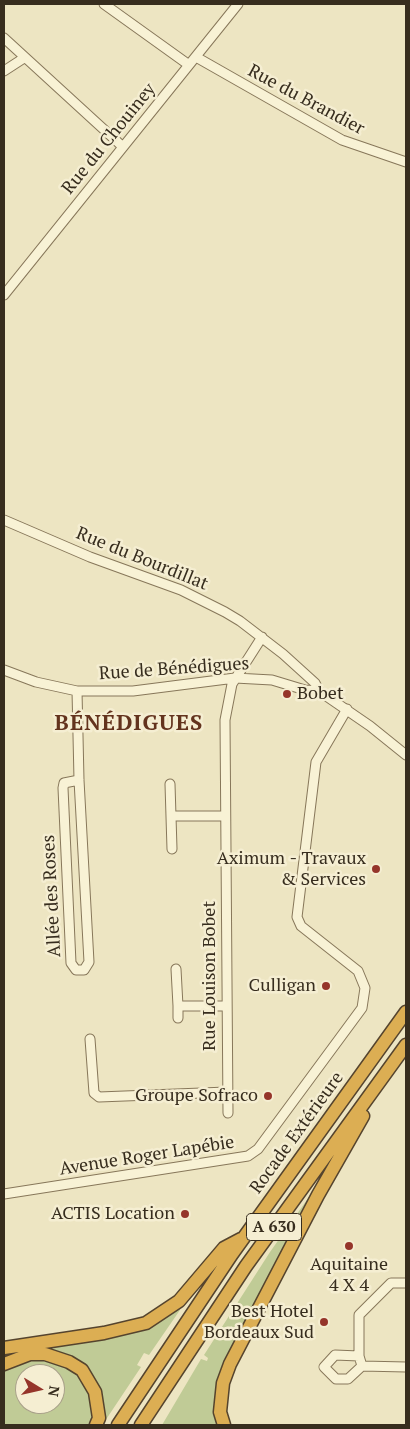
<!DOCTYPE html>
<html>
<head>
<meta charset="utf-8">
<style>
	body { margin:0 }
	#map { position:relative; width:410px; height:1429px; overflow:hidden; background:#ede5c2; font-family:"PT Serif",serif }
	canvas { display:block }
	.frame { position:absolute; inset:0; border:5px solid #372d1e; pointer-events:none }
	.north { position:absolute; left:15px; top:1364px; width:50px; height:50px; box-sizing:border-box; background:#f5eed2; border:1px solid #a9a18a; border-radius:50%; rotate:99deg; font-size:14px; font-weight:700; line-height:20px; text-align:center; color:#372d1e }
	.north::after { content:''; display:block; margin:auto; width:18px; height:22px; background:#95352a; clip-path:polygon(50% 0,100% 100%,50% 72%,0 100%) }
</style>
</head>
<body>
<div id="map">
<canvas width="410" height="1429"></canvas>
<div class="frame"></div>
<div class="north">N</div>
</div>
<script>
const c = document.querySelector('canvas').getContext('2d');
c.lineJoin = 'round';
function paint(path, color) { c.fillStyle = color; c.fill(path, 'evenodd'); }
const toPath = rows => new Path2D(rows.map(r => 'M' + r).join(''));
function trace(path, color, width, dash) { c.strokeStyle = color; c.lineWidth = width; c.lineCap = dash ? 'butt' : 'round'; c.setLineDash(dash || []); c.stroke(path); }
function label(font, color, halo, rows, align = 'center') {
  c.font = font + ' "PT Serif",serif'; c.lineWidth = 5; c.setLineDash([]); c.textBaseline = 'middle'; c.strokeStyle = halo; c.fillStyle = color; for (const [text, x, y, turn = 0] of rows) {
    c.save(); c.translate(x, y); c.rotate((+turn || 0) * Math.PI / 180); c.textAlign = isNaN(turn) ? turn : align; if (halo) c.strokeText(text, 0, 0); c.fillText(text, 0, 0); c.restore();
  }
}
paint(toPath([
	[316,1187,225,1366,219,1425,162,1425,201,1359,207,1361,208,1358,204,1355,270,1252],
	[179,1308,180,1310,149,1355,144,1353,137,1365,141,1367,105,1421,102,1421,74,1360,4,1359,4,1349,100,1338],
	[36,1358,70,1368,81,1378,88,1391,93,1406,90,1425,4,1425,4,1369],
	[25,1374,55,1374,55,1404,25,1404]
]), '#c0cb96');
const minor = toPath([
	[104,4,189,65],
	[4,38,123,147],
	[196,57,342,140,406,162],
	[4,71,24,58],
	[4,295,238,4],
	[4,520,90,557,181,590,225,612,240,621,283,654,315,683,319,691,370,726,406,755],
	[4,670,36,682,77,691,133,691,235,678,272,680,305,690,319,691],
	[77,691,79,780,89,962,84,970,76,970,71,963,63,788,64,783,79,780],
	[170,784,172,849],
	[171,816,225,816],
	[176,969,178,1006,226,1006],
	[178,1006,178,1018],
	[90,1039,94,1093,99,1097,227,1092],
	[228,1113,225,720,232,684,262,637],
	[4,1194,248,1156,258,1149,362,1008,365,988,358,971,301,926,297,917,316,762,347,709],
	[406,1283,391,1283,359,1315,359,1356,362,1366,406,1367],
	[359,1356,335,1355,324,1367,336,1379,348,1379,362,1366]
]);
const highway = toPath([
	[4,1348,104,1333,146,1323,179,1301,224,1248,241,1239],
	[4,1364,30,1354,45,1354,69,1362,82,1370,95,1392,99,1418,96,1425],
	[118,1425,232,1254,406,1012],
	[141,1425,246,1266,406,1045],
	[224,1425,220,1412,223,1383,230,1364,318,1195,363,1116]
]);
trace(minor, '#87775a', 11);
trace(highway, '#55442e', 15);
trace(minor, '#f8f2d5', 9);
trace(highway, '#dcae53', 12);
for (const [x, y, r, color] of [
	[287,694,5,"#95352a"],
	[376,869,5,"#95352a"],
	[326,986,5,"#95352a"],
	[268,1096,5,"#95352a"],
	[185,1214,5,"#95352a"],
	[349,1246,5,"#95352a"],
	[324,1322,5,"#95352a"]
]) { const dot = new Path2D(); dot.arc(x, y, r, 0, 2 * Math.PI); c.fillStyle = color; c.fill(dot); trace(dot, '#f5eed2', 2); }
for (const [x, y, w] of [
	[274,1227,55]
]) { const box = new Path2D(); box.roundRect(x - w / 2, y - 13.5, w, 27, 4); c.fillStyle = '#f5eed2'; c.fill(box); trace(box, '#372d1e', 1); }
label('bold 16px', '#372d1e', null, [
	["A 630",274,1227]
]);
label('18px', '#372d1e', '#f5eed2', [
	["Rue du Brandier",306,100,28],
	["Rue du Chouiney",109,139,-51],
	["Rue du Bourdillat",142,559,22],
	["Rue de Bénédigues",174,669,-4],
	["Allée des Roses",52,896,-93],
	["Rue Louison Bobet",210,976,-90],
	["Rocade Extérieure",297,1133,-54],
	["Avenue Roger Lapébie",147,1156,-9]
]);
label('18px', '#372d1e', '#f5eed2', [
	["Bobet",297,694,"left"],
	["Aximum - Travaux",366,859],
	["& Services",366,880],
	["Culligan",316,986],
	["Groupe Sofraco",258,1096],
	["ACTIS Location",175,1214],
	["Aquitaine",349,1265,"center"],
	["4 X 4",349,1286,"center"],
	["Best Hotel",314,1312],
	["Bordeaux Sud",314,1333]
], 'right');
c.letterSpacing = '1px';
label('bold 22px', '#63331d', '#f5eed2', [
	["BÉNÉDIGUES",129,724]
]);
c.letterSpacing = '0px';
</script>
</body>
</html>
